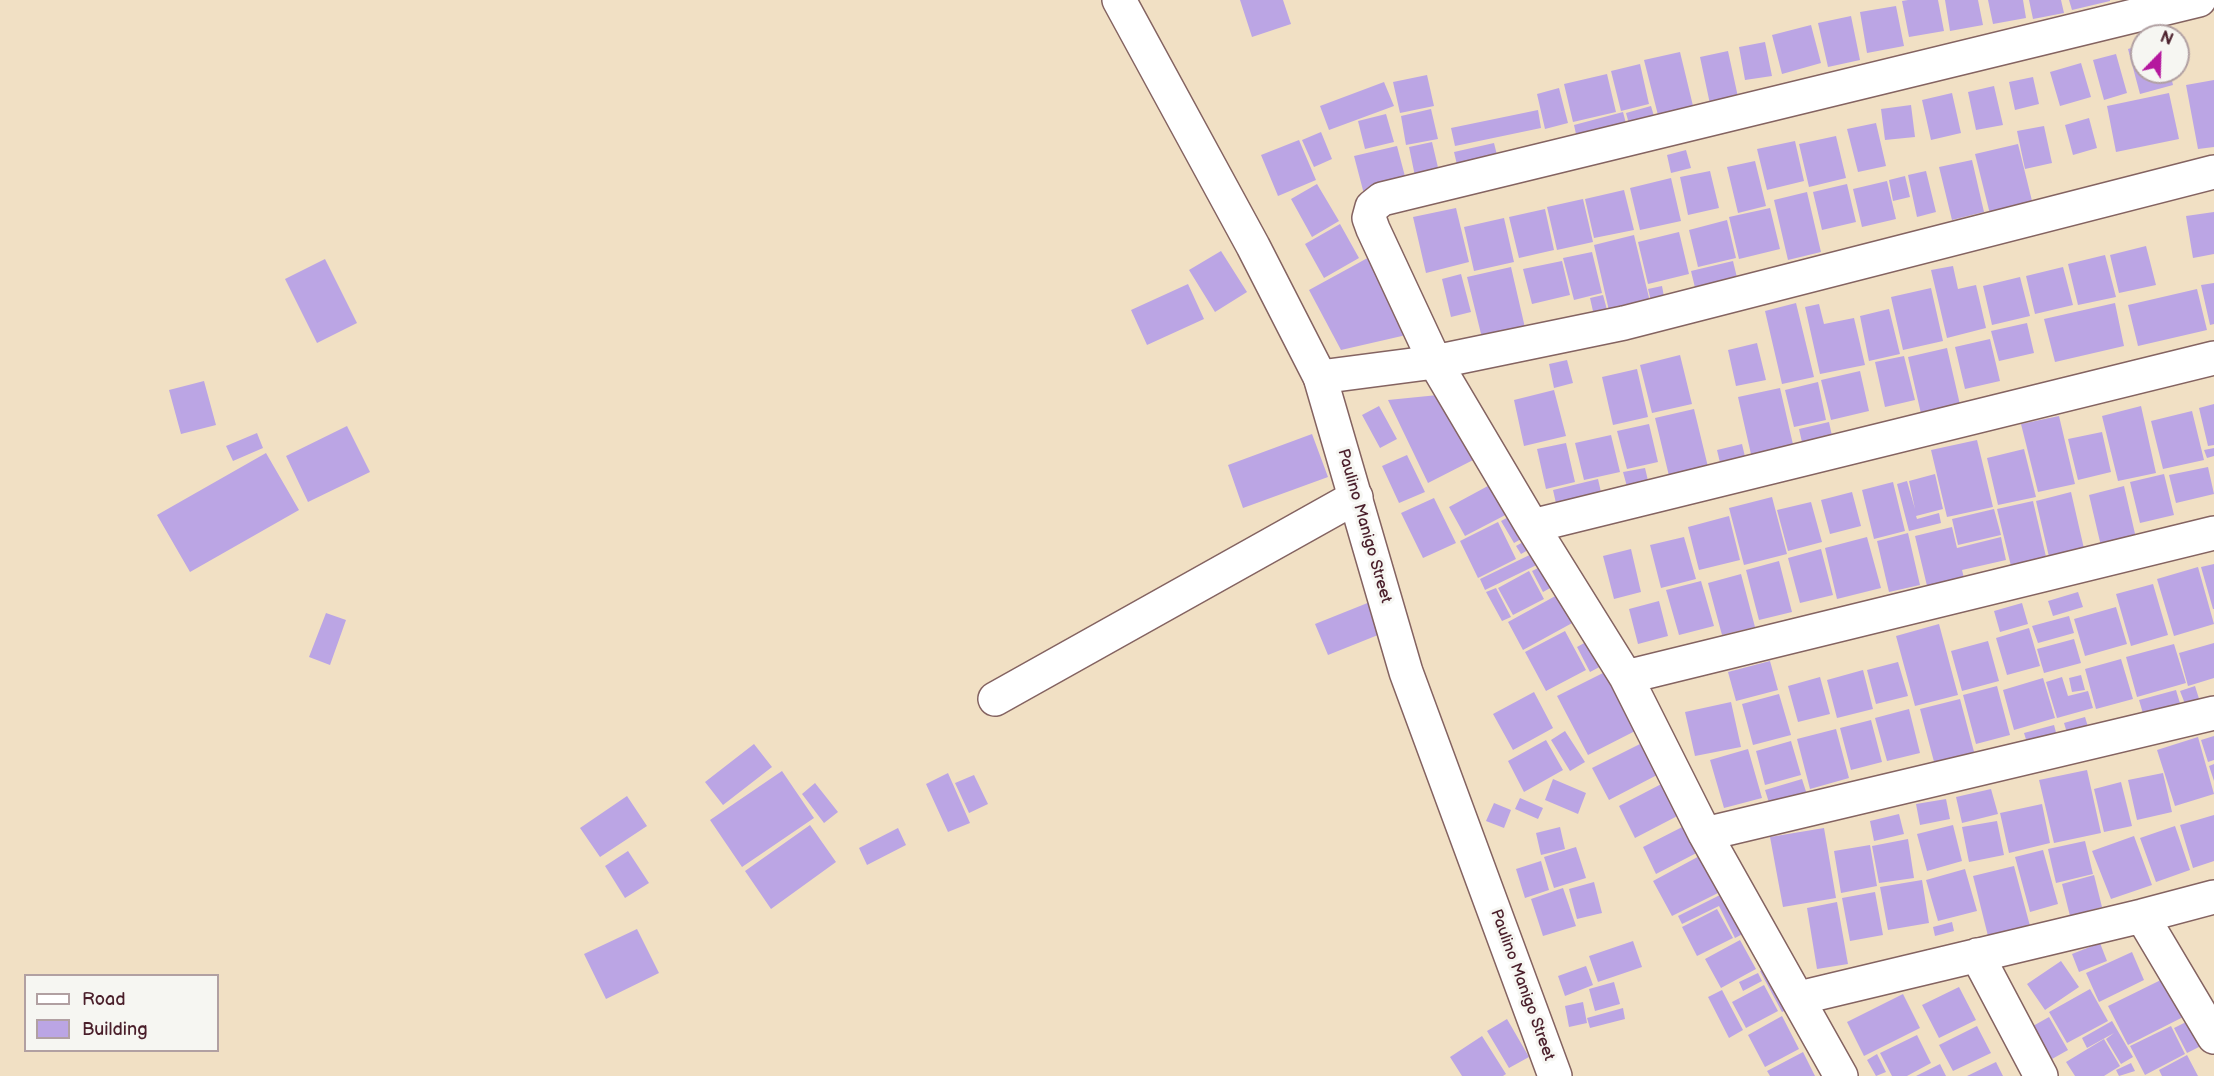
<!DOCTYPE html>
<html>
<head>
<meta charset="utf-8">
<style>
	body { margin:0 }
	#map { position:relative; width:2214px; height:1076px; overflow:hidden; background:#f1e0c4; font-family:"Balsamiq Sans",sans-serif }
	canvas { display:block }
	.legend { position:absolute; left:24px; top:974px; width:195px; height:78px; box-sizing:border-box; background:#f6f6f2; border:2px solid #b1a0a2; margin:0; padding:8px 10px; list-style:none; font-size:18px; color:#4a1f2b }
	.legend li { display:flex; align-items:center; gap:12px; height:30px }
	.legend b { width:30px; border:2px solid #b1a0a2 }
	.north { position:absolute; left:2130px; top:24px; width:60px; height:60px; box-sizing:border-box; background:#f6f6f2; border:2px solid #b1a0a2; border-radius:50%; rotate:23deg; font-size:16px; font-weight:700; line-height:24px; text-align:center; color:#4a1f2b }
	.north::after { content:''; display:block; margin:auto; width:21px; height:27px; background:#b5179e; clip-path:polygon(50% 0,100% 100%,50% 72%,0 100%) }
</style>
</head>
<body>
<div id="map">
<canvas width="2214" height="1076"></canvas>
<ul class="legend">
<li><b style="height:8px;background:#fff"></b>Road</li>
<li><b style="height:16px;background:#bba5e4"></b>Building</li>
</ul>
<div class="north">N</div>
</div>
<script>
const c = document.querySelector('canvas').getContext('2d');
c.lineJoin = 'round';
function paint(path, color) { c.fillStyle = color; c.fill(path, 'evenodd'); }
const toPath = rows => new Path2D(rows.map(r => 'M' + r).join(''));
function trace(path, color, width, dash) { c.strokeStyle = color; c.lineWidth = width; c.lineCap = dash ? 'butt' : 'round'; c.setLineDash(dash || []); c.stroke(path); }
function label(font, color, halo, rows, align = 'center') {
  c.font = font + ' "Balsamiq Sans",sans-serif'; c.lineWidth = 6; c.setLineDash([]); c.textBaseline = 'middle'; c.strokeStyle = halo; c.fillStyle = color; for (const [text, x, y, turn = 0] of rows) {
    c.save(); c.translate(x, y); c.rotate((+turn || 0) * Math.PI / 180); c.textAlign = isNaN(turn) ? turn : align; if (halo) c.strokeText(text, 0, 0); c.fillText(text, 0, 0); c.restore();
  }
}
paint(toPath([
	[1240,0,1283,0,1291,24,1252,37],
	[1908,0,1938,0,1944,31,1909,37,1902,1],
	[1945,0,1978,0,1983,25,1950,31],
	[1988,0,2023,0,2026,18,1993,24],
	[2029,0,2061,0,2064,13,2033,19],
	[2069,0,2110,0,2110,1,2072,10],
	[1896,6,1904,46,1867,53,1860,12],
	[1851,16,1860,60,1828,67,1818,23],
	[1811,25,1821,63,1782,74,1772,35],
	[1765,42,1772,76,1745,80,1739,47],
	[2142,45,2142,72,2170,72,2173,85,2140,94,2128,49],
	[1728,51,1738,97,1710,104,1700,57],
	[1680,52,1694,110,1659,119,1644,60],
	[2116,54,2127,93,2104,100,2093,60],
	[2081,63,2091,97,2060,106,2050,72],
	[1640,64,1649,104,1621,111,1611,71],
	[1607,74,1616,112,1573,122,1564,84],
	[1427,75,1434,106,1400,113,1393,82],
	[2033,77,2039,104,2015,110,2009,82],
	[2214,80,2214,147,2198,149,2186,85],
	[1384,82,1394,106,1329,130,1320,106],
	[1994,86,2003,125,1976,130,1968,92],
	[1559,88,1568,123,1545,129,1537,94],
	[1952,93,1961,133,1931,140,1922,100],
	[2169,93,2179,139,2116,152,2107,106],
	[1911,105,1915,137,1885,140,1881,109],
	[1651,106,1656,123,1631,131,1626,113],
	[1431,109,1438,139,1406,145,1401,116],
	[1538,110,1541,128,1455,146,1451,128],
	[1623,112,1628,131,1578,143,1574,125],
	[1386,114,1394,142,1365,149,1358,121],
	[2089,118,2097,148,2073,155,2065,125],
	[1876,123,1886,166,1858,172,1847,129],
	[2044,126,2052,163,2025,169,2017,131],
	[1321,132,1332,159,1314,167,1302,140],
	[1836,136,1846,178,1809,187,1799,144],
	[1299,140,1316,180,1278,196,1261,155],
	[1795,141,1804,181,1767,190,1757,149],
	[1432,142,1440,176,1416,181,1409,147],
	[1494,143,1499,163,1459,173,1454,152],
	[2018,144,2033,205,1990,214,1975,154],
	[1397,146,1407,184,1364,194,1354,156],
	[1686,150,1691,168,1671,173,1667,155],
	[1972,160,1984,212,1952,220,1939,167],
	[1755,161,1766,206,1738,213,1727,167],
	[1710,171,1719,208,1688,215,1680,177],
	[1926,171,1936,212,1917,217,1908,175],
	[1905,176,1910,197,1893,201,1889,180],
	[1671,178,1681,221,1640,230,1630,188],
	[1887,181,1896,219,1862,227,1853,189],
	[1317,184,1339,221,1312,237,1291,199],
	[1847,184,1856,222,1822,230,1813,192],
	[1624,190,1634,230,1594,238,1585,199],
	[1807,192,1821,252,1788,260,1774,200],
	[1583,199,1593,242,1557,250,1547,207],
	[1456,208,1469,262,1426,273,1413,217],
	[1770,208,1780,249,1739,259,1729,217],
	[1545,209,1554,250,1519,258,1509,217],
	[2214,212,2214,254,2193,258,2186,216],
	[1504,218,1514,262,1474,271,1464,227],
	[1727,220,1736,258,1698,267,1689,230],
	[1340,224,1359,258,1324,278,1305,244],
	[1679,232,1689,274,1648,284,1638,242],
	[1634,235,1651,306,1610,315,1594,245],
	[2146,246,2156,285,2119,293,2110,255],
	[1221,251,1247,292,1215,312,1189,270],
	[1592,252,1602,293,1574,300,1563,258],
	[1373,255,1415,333,1341,350,1309,290],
	[2105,255,2116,297,2078,305,2068,264],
	[325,259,357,323,317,343,285,279],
	[1562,261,1570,295,1532,304,1523,269],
	[1733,261,1739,286,1697,296,1691,271],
	[1953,266,1958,289,1976,285,1986,328,1947,338,1931,270],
	[1511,267,1526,332,1483,342,1467,277],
	[2063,267,2073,305,2035,314,2026,276],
	[1461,274,1471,312,1451,317,1442,279],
	[2020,277,2030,316,1992,325,1983,286],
	[2214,283,2214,324,2210,325,2201,285],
	[1188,284,1204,319,1147,345,1131,310],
	[1662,286,1665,302,1652,305,1648,289],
	[1931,288,1943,341,1903,350,1891,297],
	[2197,289,2207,330,2138,346,2128,305],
	[1603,295,1609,317,1595,320,1590,298],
	[1796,303,1814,377,1782,384,1765,311],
	[2115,303,2124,346,2055,362,2044,319],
	[1819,304,1824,324,1854,318,1865,365,1820,374,1805,307],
	[1889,309,1900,354,1869,361,1860,316],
	[2027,323,2034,353,1999,361,1991,331],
	[1990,339,2000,381,1965,389,1955,347],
	[1757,343,1766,380,1736,386,1728,350],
	[1947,348,1961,409,1922,418,1908,357],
	[1680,355,1692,404,1652,413,1640,365],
	[1904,356,1915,400,1885,407,1875,362],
	[1567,360,1573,383,1554,388,1549,364],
	[1637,369,1648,417,1613,425,1602,377],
	[1860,371,1869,411,1831,420,1821,380],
	[204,381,216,425,181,434,169,390],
	[1818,382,1826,420,1794,427,1785,390],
	[1780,388,1795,453,1753,463,1738,397],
	[1554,390,1566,436,1524,446,1514,400],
	[1448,394,1479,457,1428,483,1388,400],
	[2214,404,2214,445,2208,446,2199,408],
	[1379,406,1397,439,1380,448,1362,415],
	[2141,406,2156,473,2118,481,2102,416],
	[1694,409,1709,471,1670,480,1655,418],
	[2192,411,2204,460,2163,469,2151,421],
	[2059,416,2075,484,2038,492,2021,424],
	[1829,422,1834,445,1804,451,1799,429],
	[1649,424,1658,462,1627,469,1617,431],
	[347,426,370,472,308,502,286,456],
	[2102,432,2111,472,2078,480,2068,439],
	[257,433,263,448,233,461,226,446],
	[1312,434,1328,477,1243,508,1228,465],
	[1611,435,1620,472,1584,480,1575,443],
	[1977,440,1993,507,1947,517,1931,450],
	[1566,443,1575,482,1546,489,1537,449],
	[1742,444,1747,465,1722,471,1717,450],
	[2214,448,2214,456,2207,458,2204,450],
	[2024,449,2036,497,1998,505,1987,458],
	[266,453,299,510,190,572,157,515],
	[1407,455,1425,492,1399,503,1382,466],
	[2208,467,2214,494,2176,503,2169,475],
	[1645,468,1650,489,1629,494,1623,472],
	[1935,474,1943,509,1916,516,1917,519,1939,513,1941,523,1909,531,1897,484,1907,481,1915,509,1909,481],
	[2164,474,2174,515,2140,523,2130,482],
	[1598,479,1603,501,1558,512,1553,490],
	[1499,480,1515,510,1465,536,1449,507],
	[1893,482,1905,531,1874,539,1862,490],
	[2124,486,2136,538,2101,546,2089,495],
	[1852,492,1861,526,1830,534,1821,500],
	[2071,492,2085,553,2050,561,2036,501],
	[1772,497,1787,554,1744,565,1729,508],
	[1434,498,1456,543,1423,558,1401,513],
	[2033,501,2047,561,2012,570,1997,509],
	[1811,502,1822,542,1788,551,1777,510],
	[1994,509,2001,535,1958,545,1952,519],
	[1518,512,1530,534,1514,543,1501,521],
	[1729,516,1740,560,1699,570,1688,527],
	[1498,522,1516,559,1478,578,1460,541],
	[1952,527,1957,548,2001,537,2006,560,1962,570,1965,582,1928,590,1915,536],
	[1908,533,1920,585,1889,592,1877,541],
	[1684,537,1696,579,1661,588,1650,545],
	[1867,537,1881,588,1837,599,1825,548],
	[1530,538,1535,546,1521,554,1516,546],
	[1544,548,1549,559,1485,590,1480,579],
	[1631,549,1641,592,1614,599,1603,556],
	[1821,549,1833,595,1800,603,1788,558],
	[1779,561,1792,612,1759,620,1746,570],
	[1550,562,1561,582,1543,592,1532,571],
	[2214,564,2214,609,2213,609,2201,567],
	[2198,567,2214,624,2174,636,2157,579],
	[1529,571,1544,599,1513,615,1498,588],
	[1741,574,1755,627,1722,635,1708,583],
	[1701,581,1714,626,1679,635,1666,590],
	[2153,584,2168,635,2131,646,2116,594],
	[1496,588,1511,617,1502,621,1486,592],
	[2078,592,2083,607,2053,616,2048,601],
	[1559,594,1574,622,1523,650,1508,622],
	[1659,601,1668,636,1638,644,1629,609],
	[1370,602,1383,633,1328,655,1315,624],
	[2022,603,2028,624,2000,632,1994,611],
	[2116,607,2127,644,2085,656,2074,619],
	[326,613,346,620,330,665,309,657],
	[2069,616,2074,633,2038,643,2032,626],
	[1939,624,1958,695,1915,706,1896,636],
	[2029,628,2040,666,2007,675,1996,638],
	[1565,631,1586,670,1546,691,1525,652],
	[1595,637,1609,662,1590,672,1577,647],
	[2074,639,2081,663,2044,673,2037,649],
	[1988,641,1999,681,1962,691,1951,651],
	[2214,643,2214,678,2188,686,2179,653],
	[2174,644,2186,683,2137,697,2126,657],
	[2121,659,2133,699,2096,709,2085,669],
	[1770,661,1778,690,1736,701,1728,672],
	[1898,662,1908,696,1876,704,1867,670],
	[1863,670,1873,709,1837,718,1827,680],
	[1607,671,1639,729,1588,755,1557,696],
	[2081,675,2085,690,2072,692,2069,678],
	[1820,677,1830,714,1798,722,1788,686],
	[2062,677,2068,696,2088,691,2093,708,2057,718,2046,682],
	[2043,678,2055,718,2014,730,2003,690],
	[1997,686,2010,735,1976,744,1963,695],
	[2195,686,2201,705,2187,709,2180,691],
	[2176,690,2182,710,2145,720,2139,700],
	[1534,692,1553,728,1513,750,1493,714],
	[1779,694,1791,735,1753,745,1742,704],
	[1960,699,1977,763,1937,773,1920,709],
	[1731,702,1741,747,1695,756,1685,712],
	[1909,709,1920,753,1887,761,1875,718],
	[2085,717,2089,730,2068,736,2064,723],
	[1871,720,1882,762,1851,770,1840,728],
	[2054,725,2058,740,2029,749,2024,733],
	[1836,729,1849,778,1810,789,1797,739],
	[1565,731,1585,762,1570,771,1551,740],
	[2214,736,2214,760,2208,762,2201,740],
	[2198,737,2214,794,2175,806,2157,750],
	[1546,740,1563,770,1524,792,1508,761],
	[1791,741,1801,775,1765,785,1756,751],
	[754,744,772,767,723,805,705,782],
	[1640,744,1657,775,1609,800,1592,768],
	[1748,749,1762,798,1724,808,1710,760],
	[2214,764,2214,781,2209,766],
	[2087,770,2101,833,2054,843,2039,780],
	[782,771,814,818,742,867,710,820],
	[948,773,970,823,948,832,926,784],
	[2163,773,2172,812,2137,820,2128,780],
	[974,775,988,804,969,813,955,783],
	[1553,779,1586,793,1578,814,1545,800],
	[1671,779,1687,811,1635,838,1619,806],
	[1802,779,1809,801,1772,812,1765,790],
	[2121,782,2132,826,2104,832,2094,789],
	[815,783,838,812,824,823,802,794],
	[1991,789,1998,814,1962,823,1956,797],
	[627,796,647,826,600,857,580,828],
	[1520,798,1543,808,1538,819,1515,809],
	[1946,799,1950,819,1920,825,1916,804],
	[1494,803,1511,810,1504,828,1486,821],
	[2042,804,2050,843,2009,853,2000,813],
	[1899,814,1904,834,1874,841,1870,821],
	[2214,815,2214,861,2193,868,2180,825],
	[1694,821,1708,847,1656,874,1643,847],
	[1997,821,2004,855,1969,862,1962,827],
	[810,825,836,862,771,909,745,871],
	[1953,825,1962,861,1927,871,1917,834],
	[2175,826,2190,870,2156,882,2140,838],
	[1560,827,1565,849,1541,855,1536,833],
	[898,828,906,845,867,865,859,848],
	[1824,828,1836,898,1783,907,1770,837],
	[2134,836,2152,885,2111,899,2092,851],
	[1908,839,1914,878,1879,883,1872,846],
	[2085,841,2093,874,2056,883,2048,849],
	[1870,845,1877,886,1841,893,1834,851],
	[1576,847,1586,878,1554,888,1544,857],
	[2043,850,2058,904,2030,912,2015,857],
	[628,851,649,883,625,898,605,866],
	[1705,853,1724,890,1672,916,1653,881],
	[1541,861,1549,890,1525,898,1516,869],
	[2014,866,2030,926,1988,936,1973,876],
	[1965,869,1977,911,1938,921,1926,880],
	[2094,875,2102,907,2070,916,2062,884],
	[1922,880,1929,923,1888,930,1880,887],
	[1594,882,1602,913,1577,919,1569,889],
	[1563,888,1576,926,1543,936,1531,899],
	[1732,889,1752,929,1735,938,1719,906,1682,924,1678,916],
	[1875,892,1883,935,1850,941,1842,898],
	[1837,902,1848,964,1817,969,1807,908],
	[1717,909,1733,938,1697,956,1682,927],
	[1952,922,1954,931,1935,936,1933,927],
	[637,929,659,973,606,999,584,954],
	[1740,940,1756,969,1721,988,1705,959],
	[1633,941,1642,967,1598,982,1589,956],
	[2100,943,2107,961,2079,972,2072,954],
	[2132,952,2144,980,2099,1002,2086,973],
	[2061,961,2079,987,2045,1010,2027,984],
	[1776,963,1798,1005,1782,1012,1760,971],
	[1586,966,1593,985,1565,996,1558,976],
	[1758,973,1762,981,1743,991,1739,982],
	[2171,975,2191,1013,2128,1045,2108,1006],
	[1614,982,1620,1004,1595,1011,1589,989],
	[1764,985,1778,1011,1746,1028,1732,1002],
	[1959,987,1976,1020,1939,1038,1922,1005],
	[2090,989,2108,1021,2067,1043,2049,1012],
	[1722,990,1743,1030,1729,1038,1708,997],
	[1903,994,1920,1028,1864,1056,1847,1022],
	[1583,1002,1587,1023,1569,1027,1565,1006],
	[1623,1008,1625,1019,1590,1028,1587,1018],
	[1782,1016,1799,1049,1765,1067,1748,1035],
	[2049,1017,2068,1050,2052,1059,2033,1026],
	[2196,1017,2209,1042,2187,1053,2174,1028],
	[1507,1019,1529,1057,1509,1068,1487,1031],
	[2112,1021,2133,1057,2121,1064,2106,1039,2114,1033,2087,1048,2082,1038],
	[1977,1026,1991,1053,1953,1071,1939,1045],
	[2171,1026,2185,1054,2145,1075,2130,1046],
	[1917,1035,1931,1063,1907,1076,1892,1076,1880,1053],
	[1482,1036,1506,1074,1503,1076,1462,1076,1450,1057],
	[2104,1039,2120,1066,2104,1076,2075,1076,2066,1062],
	[1803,1052,1815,1076,1770,1076,1767,1071],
	[1877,1054,1886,1072,1876,1076,1867,1060],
	[2187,1055,2198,1076,2162,1076,2159,1070],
	[1996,1062,2003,1076,1967,1076],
	[2131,1063,2135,1071,2119,1076,2116,1070],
	[1940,1064,1946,1076,1916,1076]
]), '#bba5e4');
const minor = toPath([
	[1320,377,1435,362,1624,323,2214,172],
	[1532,526,2214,358],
	[1626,677,2214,533],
	[995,699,1356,497],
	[1705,834,2214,713],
	[2142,916,2214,1037],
	[1977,955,2041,1076],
	[1799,998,2142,916,2214,897],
	[1841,1076,1705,834,1626,677,1532,526,1435,362,1373,229,1369,218,1372,207,1382,199,2199,0]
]);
const tertiary = toPath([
	[1119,0,1253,246,1320,377,1406,672,1555,1076]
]);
trace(minor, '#846361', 36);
trace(tertiary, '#846361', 36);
trace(minor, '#fff', 33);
trace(tertiary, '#fff', 33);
label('16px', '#4a1f2b', '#f6f6f2', [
	["Paulino Manigo Street",1364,526,74],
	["Paulino Manigo Street",1522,985,70]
]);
</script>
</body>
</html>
